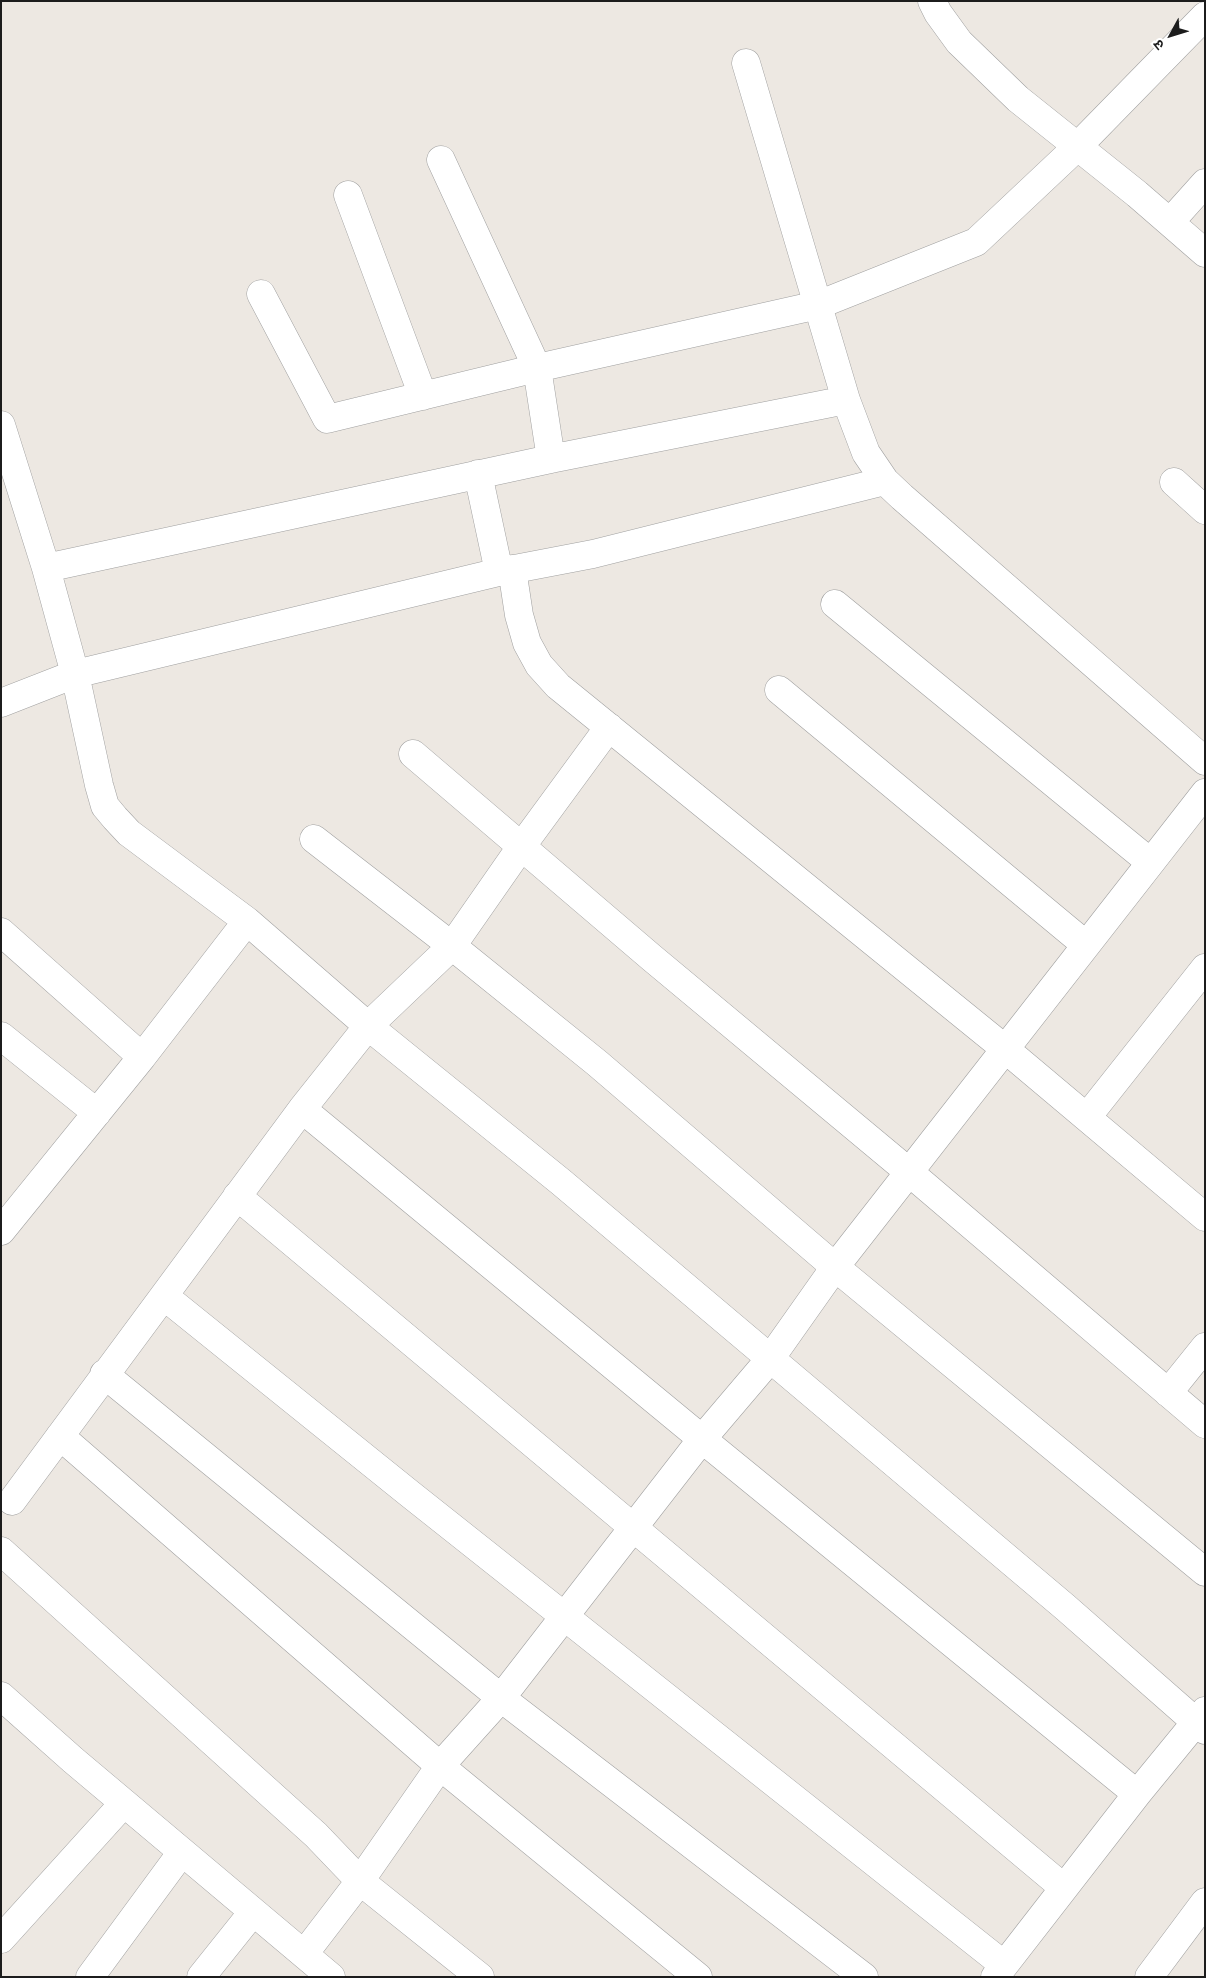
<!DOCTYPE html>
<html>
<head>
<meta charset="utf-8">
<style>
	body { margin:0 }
	#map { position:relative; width:1206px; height:1978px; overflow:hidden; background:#ede8e2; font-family:"Nunito Sans","Noto Sans Devanagari",sans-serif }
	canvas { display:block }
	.frame { position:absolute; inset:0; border:2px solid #1c1c1c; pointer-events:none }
	.north { position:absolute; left:1146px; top:10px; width:50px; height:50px; -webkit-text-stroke:4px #fff; paint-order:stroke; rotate:231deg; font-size:14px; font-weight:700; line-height:20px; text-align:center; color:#1c1c1c }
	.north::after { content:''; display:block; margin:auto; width:18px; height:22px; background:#1c1c1c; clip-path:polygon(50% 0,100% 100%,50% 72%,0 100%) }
</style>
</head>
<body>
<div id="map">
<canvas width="1206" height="1978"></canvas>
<div class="frame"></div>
<div class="north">उ</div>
</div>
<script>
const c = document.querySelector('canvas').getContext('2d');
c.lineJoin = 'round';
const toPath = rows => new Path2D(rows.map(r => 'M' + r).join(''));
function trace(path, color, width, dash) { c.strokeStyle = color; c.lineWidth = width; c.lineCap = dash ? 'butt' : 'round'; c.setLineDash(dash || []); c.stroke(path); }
const minor = toPath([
	[932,1,938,13,959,42,1018,99,1137,194,1205,253],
	[746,63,846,400,866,453,885,481,902,497,1205,761],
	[441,160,537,368,551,459],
	[348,195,423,396],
	[1170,222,1205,183],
	[261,294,327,419,537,368,818,305,976,242,1077,147,1205,16],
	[1,425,46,568,75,674,99,785,105,806,115,818,129,833,247,921,368,1026,561,1182,1065,1607,1205,1730],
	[478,474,499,572],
	[1174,482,1205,510],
	[46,568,555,458,846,400],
	[512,569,519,615,527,643,539,665,558,686,1004,1048,1205,1217],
	[835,604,1150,862],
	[779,690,1086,945],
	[1,703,75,674,499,572,593,554,885,481],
	[413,754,652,958,909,1172,1205,1424],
	[314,839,452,946,597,1063,835,1267,1205,1572],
	[1,932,142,1057],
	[1,1036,97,1113],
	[302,1109,702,1439,1137,1794],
	[1087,1117,1205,968],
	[237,1196,1064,1888],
	[1,1231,142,1057,247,921],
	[164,1296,410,1494,1004,1965],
	[104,1374,501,1698,864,1977],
	[1168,1393,1205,1347],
	[60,1436,440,1766,698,1977],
	[12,1501,302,1109,368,1026,452,946,521,847,609,727],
	[1,1551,316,1835,360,1881,480,1977],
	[1,1696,73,1760,331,1977],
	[1,1939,124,1803],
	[304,1954,360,1881,440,1766,501,1698,702,1439,770,1359,835,1267,1205,793],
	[90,1977,182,1852],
	[201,1977,253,1912],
	[995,1977,1137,1794,1205,1711],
	[1149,1977,1205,1902]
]);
trace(minor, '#a0a0a0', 29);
trace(minor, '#fff', 28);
</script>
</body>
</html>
